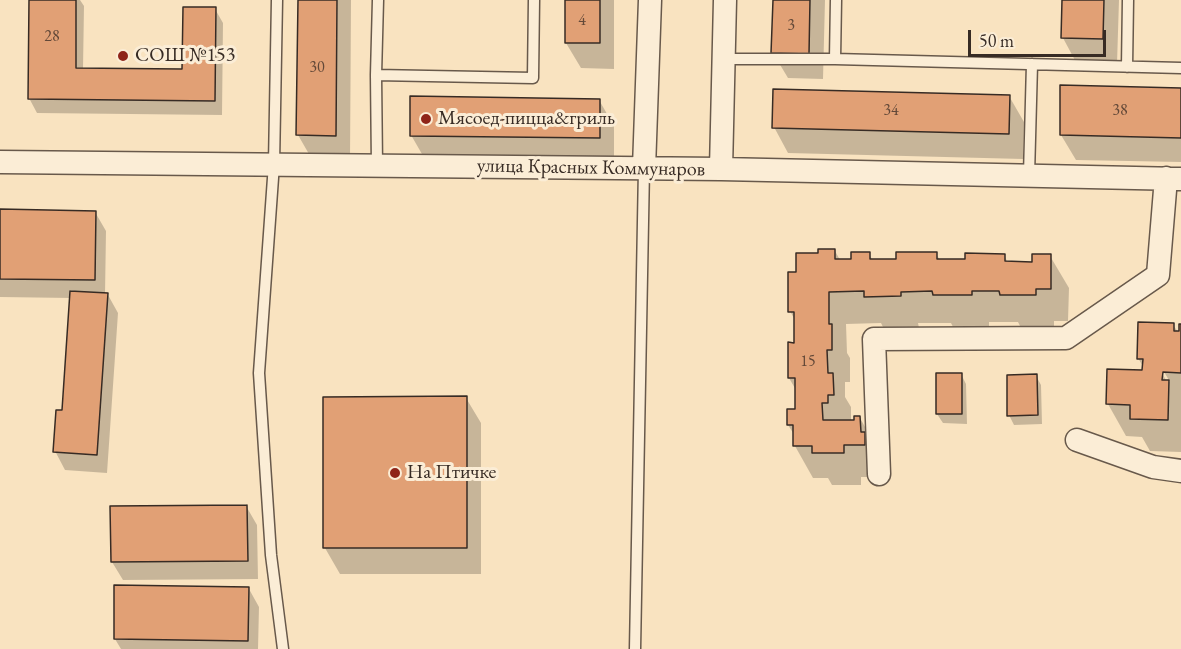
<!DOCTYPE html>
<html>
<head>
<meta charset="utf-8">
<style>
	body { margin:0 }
	#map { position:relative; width:1181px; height:649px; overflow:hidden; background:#f9e3c0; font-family:"EB Garamond",serif }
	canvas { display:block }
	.scale { position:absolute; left:968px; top:30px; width:138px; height:27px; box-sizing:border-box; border:3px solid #372b24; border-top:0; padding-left:8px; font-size:18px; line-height:21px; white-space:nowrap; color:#372b24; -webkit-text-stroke:4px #fbedd6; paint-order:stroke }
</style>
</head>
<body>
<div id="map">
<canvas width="1181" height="649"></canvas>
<div class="scale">50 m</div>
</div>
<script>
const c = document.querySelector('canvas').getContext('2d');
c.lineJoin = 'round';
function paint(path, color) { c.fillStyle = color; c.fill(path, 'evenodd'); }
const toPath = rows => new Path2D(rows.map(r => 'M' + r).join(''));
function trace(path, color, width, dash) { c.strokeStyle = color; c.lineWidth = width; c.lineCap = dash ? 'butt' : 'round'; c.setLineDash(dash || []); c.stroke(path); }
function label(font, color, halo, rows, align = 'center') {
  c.font = font + ' "EB Garamond",serif'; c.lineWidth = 6; c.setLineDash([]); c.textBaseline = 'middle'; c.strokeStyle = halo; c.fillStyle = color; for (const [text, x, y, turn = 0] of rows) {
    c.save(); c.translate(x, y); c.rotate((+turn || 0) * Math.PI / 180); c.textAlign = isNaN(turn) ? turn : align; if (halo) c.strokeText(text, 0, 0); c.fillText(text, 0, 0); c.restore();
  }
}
paint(toPath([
	[30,0,80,0,84,6,83,69,184,71,215,9,223,23,222,115,37,113,29,98],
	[299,0,351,0,350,161,313,161,298,135],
	[566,0,614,0,614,69,581,68,566,43],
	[774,0,825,0,823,79,788,78,773,53],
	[1063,0,1119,0,1117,64,1077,64,1063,38],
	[1181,89,1181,162,1076,160,1061,135],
	[1009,96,1024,122,1023,159,788,153,774,127],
	[599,100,614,126,614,163,426,161,411,135],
	[0,210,95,212,106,231,105,295,108,295,118,313,107,473,65,470,55,451,63,412,71,298,0,297],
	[835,251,840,260,852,260,869,254,873,261,898,261,936,254,940,260,967,260,1004,255,1008,263,1033,263,1050,256,1069,288,1068,321,1054,321,1054,327,1020,326,1018,322,989,322,989,326,953,327,951,323,918,323,919,328,884,329,881,323,846,324,847,353,850,358,850,382,845,382,845,397,851,407,851,421,860,418,878,450,883,477,861,477,861,485,832,485,828,478,813,478,795,446,795,436,788,425,796,411,796,390,789,378,796,344,796,322,790,311,797,273,819,255],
	[1173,325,1178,332,1180,332,1181,325,1181,452,1150,451,1142,437,1126,436,1108,404,1144,372,1144,368,1138,358],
	[1160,365,1170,382,1167,382,1158,366],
	[961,374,966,384,967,424,943,423,937,414],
	[1036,376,1041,385,1042,424,1014,425,1009,415],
	[466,398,481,423,481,574,340,574,325,548],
	[246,506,257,525,258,579,123,580,112,562],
	[249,589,259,607,258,649,121,649,115,639]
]), '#0003');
const building = toPath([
	[29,0,76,0,76,68,182,69,183,7,216,7,215,101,28,99,29,0],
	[298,0,337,0,336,136,296,135,298,0],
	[565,0,600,0,600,43,565,43,565,0],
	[773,0,810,0,809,54,771,53,773,0],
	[1062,0,1104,0,1103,39,1061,38,1062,0],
	[1060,85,1181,88,1181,138,1060,135,1060,85],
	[773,89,1010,95,1009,134,772,128,773,89],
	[410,96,600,99,600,138,410,136,410,96],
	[0,209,96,211,95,280,0,279,0,209],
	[818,249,835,249,835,259,851,259,851,252,870,252,870,259,896,259,896,252,937,252,937,259,965,259,965,253,1005,254,1005,261,1032,262,1032,254,1051,254,1051,289,1036,289,1036,295,1000,295,999,291,972,291,972,295,933,295,932,291,901,292,901,296,864,297,864,291,829,292,829,324,832,324,832,350,827,350,828,373,833,373,834,395,828,395,828,403,822,403,823,420,854,420,854,416,860,416,861,432,865,432,865,445,844,445,844,453,812,453,812,446,793,446,793,425,787,425,787,409,795,409,795,378,788,378,788,342,794,343,794,312,788,312,788,272,796,272,796,253,818,253,818,249],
	[70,291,108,293,97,455,53,452,56,410,62,410,70,291],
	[1138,322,1174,323,1174,331,1179,331,1179,324,1181,324,1181,373,1163,372,1162,380,1169,380,1168,420,1130,419,1130,405,1106,404,1107,369,1142,370,1143,359,1137,359,1138,322],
	[936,373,962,373,962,414,936,414,936,373],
	[1037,374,1038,415,1007,416,1007,375,1037,374],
	[467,396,467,548,323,548,323,397,467,396],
	[247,505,248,561,111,562,110,506,247,505],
	[114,585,249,587,248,641,114,639,114,585]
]);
paint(building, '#e1a075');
trace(building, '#372b24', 1.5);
const service = toPath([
	[277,0,274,164,259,373,271,555,283,649],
	[836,0,835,59,1181,68],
	[724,59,835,59],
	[1127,67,1128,0],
	[376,75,378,0],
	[377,166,376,75,533,78,534,0],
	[1029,175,1032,64],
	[635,649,644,168]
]);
const minor = toPath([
	[0,162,721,169,1181,179],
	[644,168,650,0],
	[721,169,725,0],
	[1077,440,1153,467,1181,471],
	[879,474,874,339,1066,338,1158,275,1166,178]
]);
trace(service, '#68594b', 13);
trace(minor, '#68594b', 25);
trace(service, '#fbedd6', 10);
trace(minor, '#fbedd6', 22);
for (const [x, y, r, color] of [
	[123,56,6,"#8f2418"],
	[426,119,6,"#8f2418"],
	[395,473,6,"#8f2418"]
]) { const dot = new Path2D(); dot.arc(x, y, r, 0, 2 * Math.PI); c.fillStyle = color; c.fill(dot); trace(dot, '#fbedd6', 2); }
label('16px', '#624838', null, [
	["4",582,21],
	["3",791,26],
	["28",52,37],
	["30",317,68],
	["34",891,111],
	["38",1120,111],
	["15",808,362]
]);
label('20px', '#372b24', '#fbedd6', [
	["СОШ №153",135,56],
	["Мясоед-пицца&гриль",438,119],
	["На Птичке",407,473]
], 'left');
label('20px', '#372b24', '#fbedd6', [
	["улица Красных Коммунаров",591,168,1]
]);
</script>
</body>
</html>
